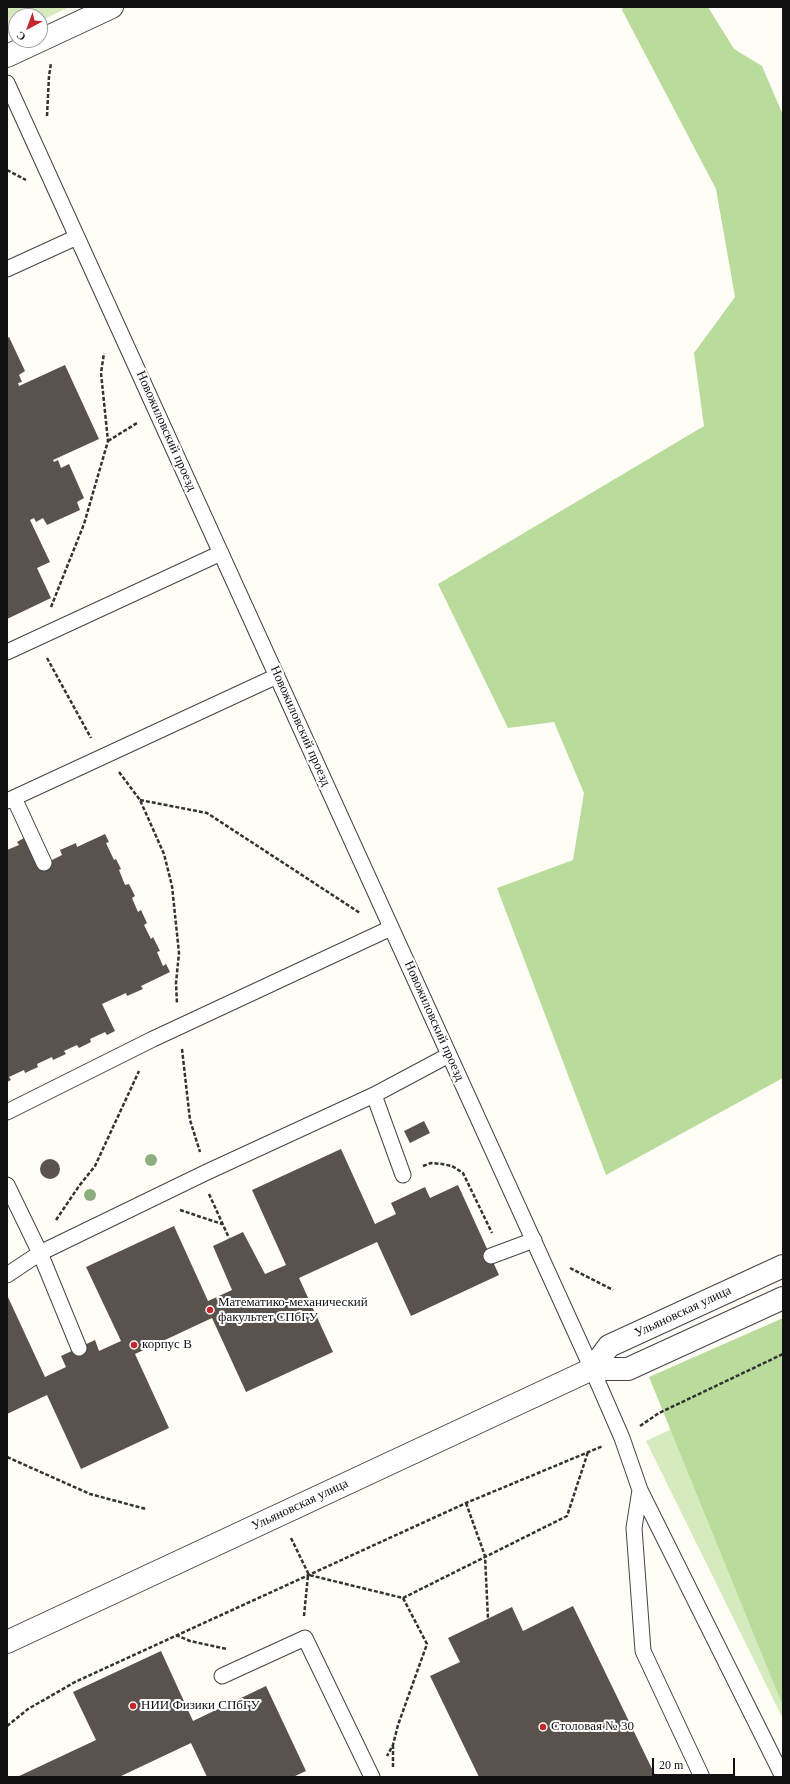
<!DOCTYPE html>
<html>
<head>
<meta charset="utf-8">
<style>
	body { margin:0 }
	#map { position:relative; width:790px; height:1784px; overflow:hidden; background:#fffdf5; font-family:Georgia,serif }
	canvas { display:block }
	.frame { position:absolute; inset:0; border:8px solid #111; pointer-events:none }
	.north { position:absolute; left:8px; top:8px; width:40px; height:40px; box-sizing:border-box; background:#fff; border:1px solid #a0a0a0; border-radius:50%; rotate:221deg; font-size:11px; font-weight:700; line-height:16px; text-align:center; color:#111 }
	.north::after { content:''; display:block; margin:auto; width:14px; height:18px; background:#c4262e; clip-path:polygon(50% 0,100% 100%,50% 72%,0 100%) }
	.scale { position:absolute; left:652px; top:1758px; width:83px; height:18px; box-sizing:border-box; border:2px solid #111; border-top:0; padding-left:5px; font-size:12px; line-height:14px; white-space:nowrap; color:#111; -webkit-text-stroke:3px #fff; paint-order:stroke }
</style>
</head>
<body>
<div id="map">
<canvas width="790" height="1784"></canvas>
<div class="frame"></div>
<div class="north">С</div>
<div class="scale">20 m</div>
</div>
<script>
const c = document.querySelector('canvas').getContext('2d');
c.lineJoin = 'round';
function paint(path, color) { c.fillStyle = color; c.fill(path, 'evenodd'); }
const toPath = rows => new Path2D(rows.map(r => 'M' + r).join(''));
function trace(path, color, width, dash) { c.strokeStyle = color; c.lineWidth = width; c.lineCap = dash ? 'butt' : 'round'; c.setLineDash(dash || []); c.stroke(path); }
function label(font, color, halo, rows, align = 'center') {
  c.font = font + ' Georgia,serif'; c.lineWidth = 4; c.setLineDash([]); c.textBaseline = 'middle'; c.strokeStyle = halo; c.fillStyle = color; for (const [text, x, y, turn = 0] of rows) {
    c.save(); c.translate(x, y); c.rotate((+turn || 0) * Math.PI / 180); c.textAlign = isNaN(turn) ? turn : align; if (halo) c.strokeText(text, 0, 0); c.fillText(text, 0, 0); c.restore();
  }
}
paint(toPath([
	[7,7,69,7,40,21,40,16,16,16,16,32,7,35],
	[783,1377,783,1719,646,1441]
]), '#d5ebbd');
paint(toPath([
	[623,7,708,7,734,49,762,66,783,115,783,1078,606,1175,497,888,573,860,584,793,554,722,508,728,438,584,704,426,694,353,735,297,716,189,622,10],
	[783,1318,783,1706,649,1377]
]), '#b9dc9c');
paint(toPath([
	[9,337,25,371,19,375,22,382,18,383,19,386,65,365,99,439,53,460,54,462,58,460,61,468,69,464,84,498,77,502,80,510,47,525,43,518,36,522,34,518,30,520,50,562,37,568,51,598,7,619,7,338],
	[105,834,109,842,106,843,114,860,116,859,121,869,119,870,125,885,129,884,135,896,132,898,138,912,141,910,147,923,144,925,151,939,153,937,160,951,157,952,163,966,166,964,170,972,141,986,143,989,127,996,126,993,102,1004,115,1031,107,1035,105,1032,90,1039,91,1042,79,1048,77,1045,64,1051,66,1054,53,1060,52,1057,37,1064,38,1067,25,1073,24,1070,9,1077,11,1080,7,1082,7,850,19,845,17,842,24,838,38,867,62,855,60,850,76,843,77,847],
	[424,1121,430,1133,410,1143,404,1131],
	[341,1149,375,1224,396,1214,391,1203,425,1187,430,1198,458,1185,499,1275,411,1316,377,1242,299,1278,333,1352,246,1392,212,1318,135,1354,169,1428,81,1469,47,1395,7,1414,7,1295,45,1377,66,1367,61,1356,95,1340,99,1351,121,1341,86,1267,174,1226,208,1301,232,1290,213,1246,243,1232,265,1274,286,1265,252,1190],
	'40 1169a10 10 0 1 1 20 0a10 10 0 1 1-20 0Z',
	[573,1606,656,1777,479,1777,430,1676,460,1662,448,1638,512,1607,523,1631],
	[161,1651,193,1721,266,1686,306,1771,293,1777,207,1777,191,1743,119,1777,17,1777,96,1740,73,1692]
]), '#5a524d');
const service = toPath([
	[7,83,592,1369,622,1438,640,1490,783,1777],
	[7,269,77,237],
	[7,652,221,553],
	[14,798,44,863],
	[7,801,277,676],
	[374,1095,403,1175],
	[7,1112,153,1039,391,928],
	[7,1185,40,1253,79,1348],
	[491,1256,534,1240],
	[7,1275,40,1253,207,1172,374,1095,449,1055],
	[640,1490,634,1528,643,1651,702,1777],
	[222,1676,305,1638,372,1777]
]);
const minor = toPath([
	[7,56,112,7]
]);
const tertiary = toPath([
	[592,1369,609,1346,783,1266],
	[7,1642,592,1369,628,1369,783,1298]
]);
trace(service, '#444', 17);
trace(minor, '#444', 24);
trace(tertiary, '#444', 24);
trace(toPath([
	[47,116,49,76,51,63],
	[7,170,26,180],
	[108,441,137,423],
	[51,607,84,524,108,441,101,373,104,353],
	[47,658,91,738],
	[119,772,140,800,164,854,172,886,179,953,176,983,177,1004],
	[140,800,207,813,360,913],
	[182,1049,190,1120,200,1152],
	[423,1166,431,1163,442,1164,452,1166,463,1173,492,1233],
	[209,1194,229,1238],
	[180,1210,222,1224],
	[56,1220,79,1186,95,1166,139,1071],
	[570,1268,613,1290],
	[640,1426,659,1413,783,1354],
	[7,1457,90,1494,146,1509],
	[466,1503,485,1556,488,1619],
	[291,1538,309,1575,403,1598,427,1644,398,1725,393,1745,387,1756],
	[403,1598,567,1516,588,1452],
	[304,1616,308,1575],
	[176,1635,190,1641,227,1649],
	[7,1726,28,1709,75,1682,466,1503,603,1446],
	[393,1767,393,1746]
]), '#333', 2.5, [4, 2]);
trace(service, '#fff', 15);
trace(minor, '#fff', 22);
trace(tertiary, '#fff', 22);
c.fillStyle = '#8dad7f';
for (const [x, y] of [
	[151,1160],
	[90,1195]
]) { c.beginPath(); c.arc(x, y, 6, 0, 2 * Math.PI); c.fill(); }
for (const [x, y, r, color] of [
	[210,1310,4,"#c4262e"],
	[134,1345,4,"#c4262e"],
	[133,1706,4,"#c4262e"],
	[543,1727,4,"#c4262e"]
]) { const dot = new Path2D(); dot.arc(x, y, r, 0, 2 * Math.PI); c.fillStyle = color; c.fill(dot); trace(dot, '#fff', 1.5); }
label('13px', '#111', '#fff', [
	["Новожиловский проезд",166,431,66],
	["Новожиловский проезд",300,726,66],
	["Новожиловский проезд",434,1021,66],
	["Ульяновская улица",683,1312,-25],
	["Ульяновская улица",300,1505,-25]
]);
label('13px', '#111', '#fff', [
	["Математико-механический",218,1303],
	["факультет СПбГУ",218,1318],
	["корпус В",142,1345],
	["НИИ Физики СПбГУ",141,1706],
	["Столовая № 30",551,1727]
], 'left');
</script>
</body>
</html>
